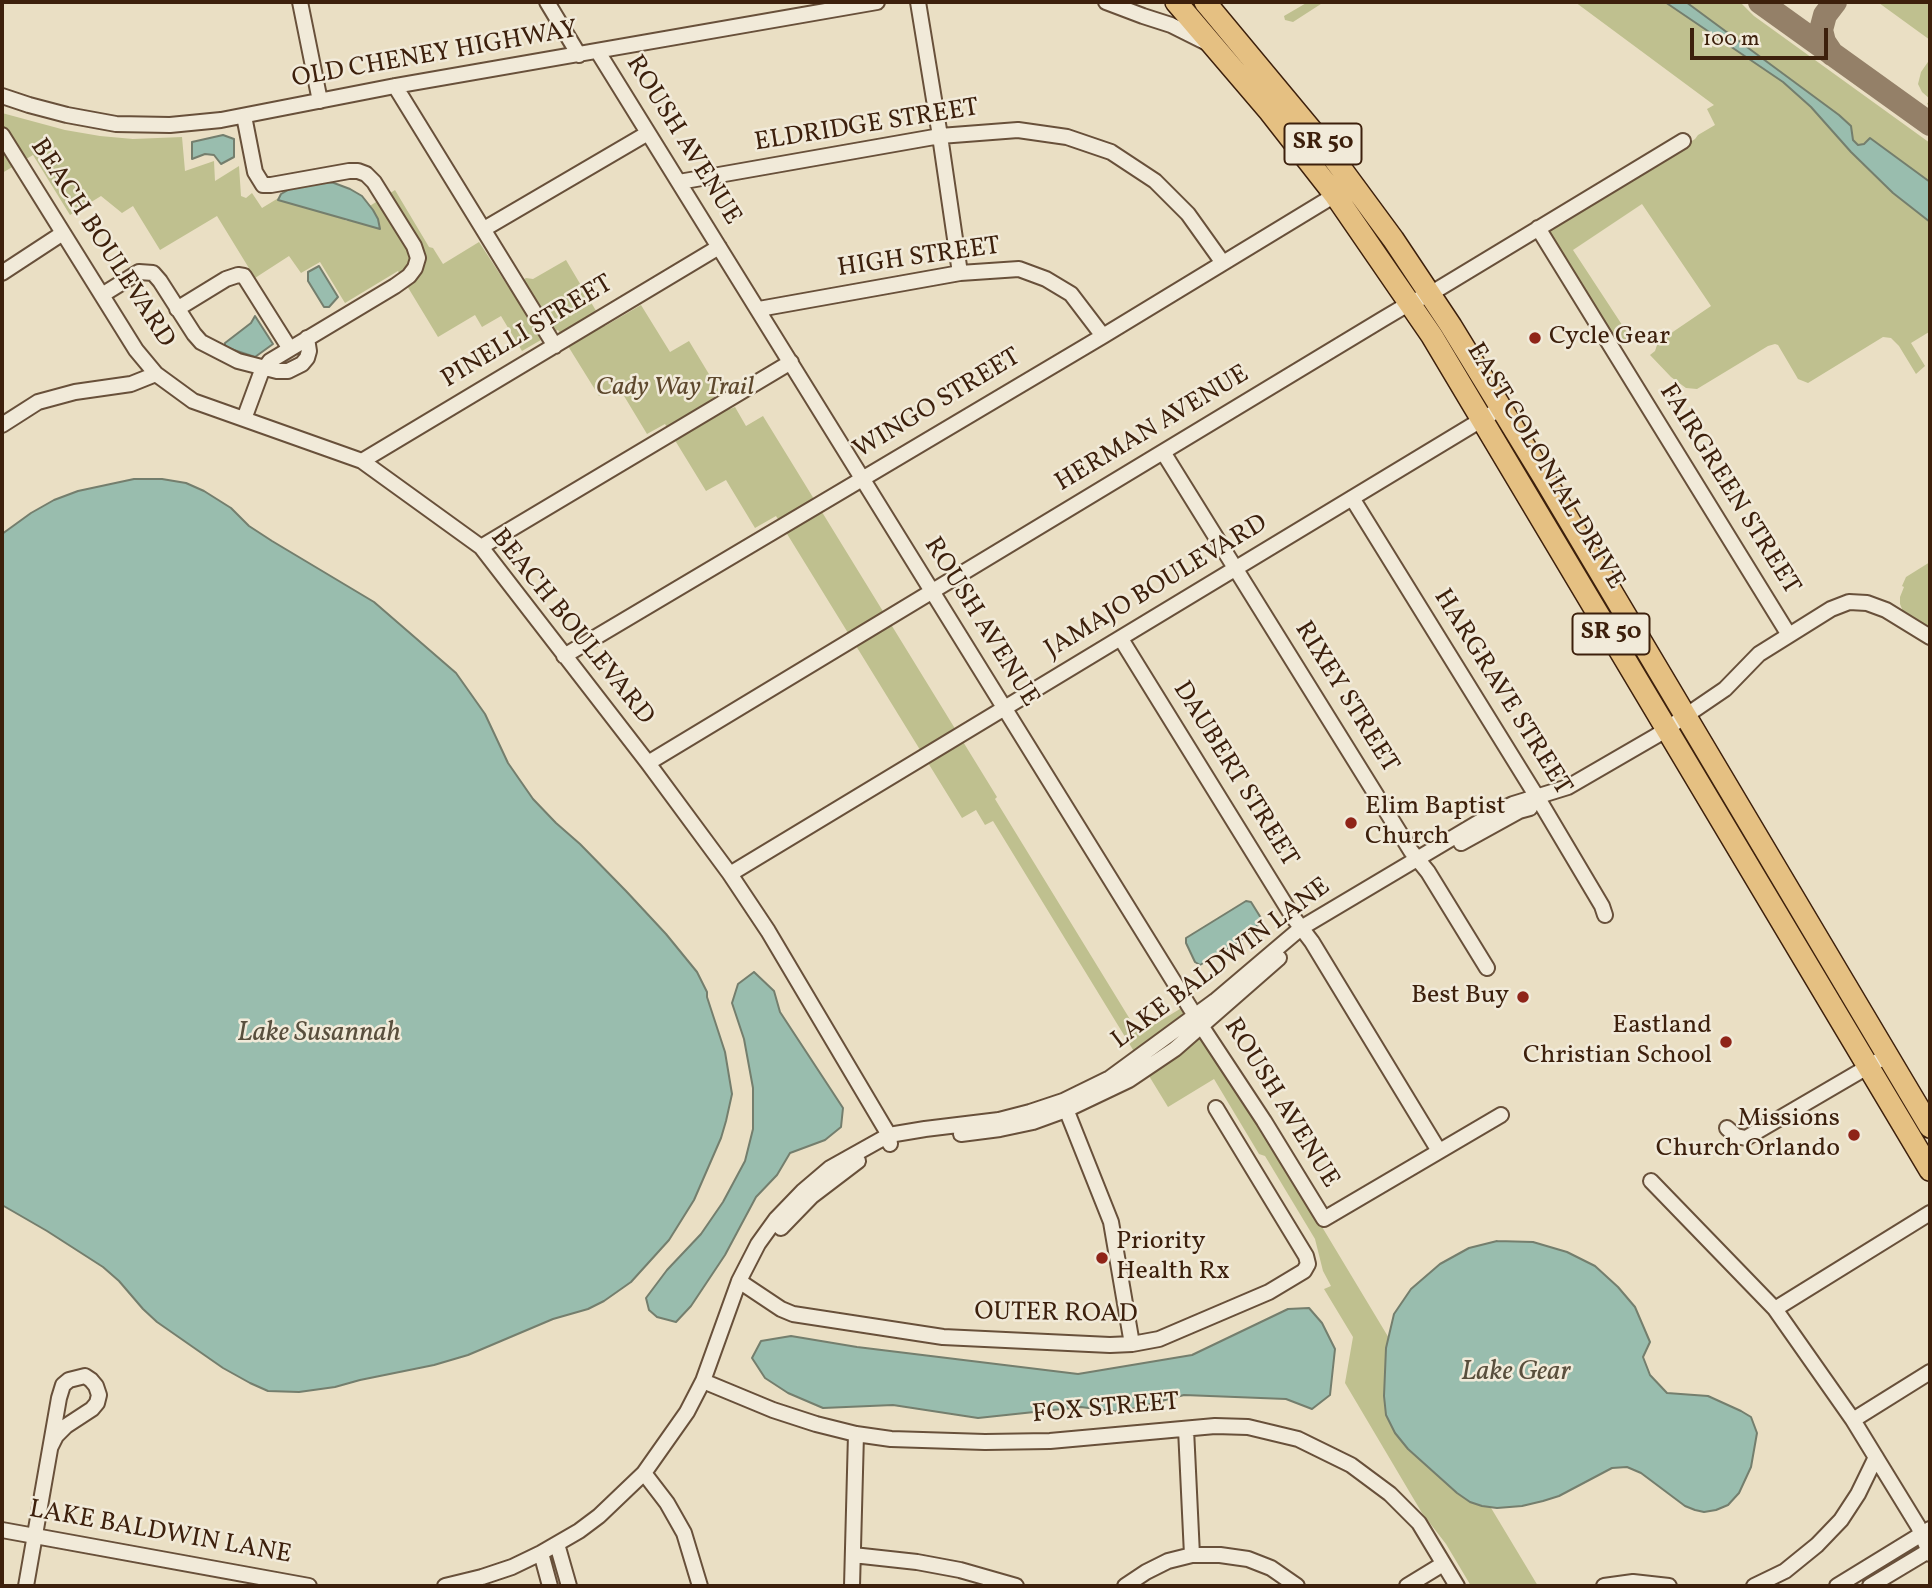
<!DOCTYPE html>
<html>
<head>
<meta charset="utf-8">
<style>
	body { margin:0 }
	#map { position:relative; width:1932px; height:1588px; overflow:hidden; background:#eadfc4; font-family:Vollkorn,serif }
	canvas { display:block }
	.frame { position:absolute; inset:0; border:4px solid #3d200c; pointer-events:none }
	.scale { position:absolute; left:1690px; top:28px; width:138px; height:32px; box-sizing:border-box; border:4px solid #3d200c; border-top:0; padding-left:9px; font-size:21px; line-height:24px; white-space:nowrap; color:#3d200c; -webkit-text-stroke:5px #f1ead9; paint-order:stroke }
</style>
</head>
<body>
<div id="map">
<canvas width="1932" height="1588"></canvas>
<div class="frame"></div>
<div class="scale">100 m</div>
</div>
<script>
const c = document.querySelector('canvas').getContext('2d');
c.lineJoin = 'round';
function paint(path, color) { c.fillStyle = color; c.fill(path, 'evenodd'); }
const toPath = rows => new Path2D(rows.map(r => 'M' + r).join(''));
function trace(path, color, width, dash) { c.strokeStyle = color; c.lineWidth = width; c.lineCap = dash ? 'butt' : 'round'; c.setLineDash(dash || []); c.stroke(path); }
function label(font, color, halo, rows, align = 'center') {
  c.font = font + ' Vollkorn,serif'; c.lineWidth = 5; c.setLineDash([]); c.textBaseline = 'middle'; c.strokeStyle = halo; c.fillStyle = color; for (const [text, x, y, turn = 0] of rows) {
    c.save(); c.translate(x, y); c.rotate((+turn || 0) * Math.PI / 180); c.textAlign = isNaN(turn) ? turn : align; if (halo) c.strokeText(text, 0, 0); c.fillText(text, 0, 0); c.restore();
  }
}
paint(toPath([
	[1308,2,1324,2,1293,22,1285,20,1284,16],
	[1575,2,1740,2,1754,16,1930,143,1930,333,1929,332,1911,343,1925,366,1916,374,1899,346,1891,338,1883,337,1808,383,1798,379,1778,345,1775,344,1768,346,1697,389,1686,388,1671,377,1650,355,1655,351,1658,342,1711,306,1642,204,1573,250,1630,337,1626,339,1627,342,1625,343,1614,341,1551,238,1550,230,1557,223,1695,139,1698,135,1715,125,1707,109,1714,105],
	[1878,2,1930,2,1930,40,1879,3],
	[1930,59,1930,106,1927,104,1930,99,1922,92,1918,84,1921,72],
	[2,113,65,130,100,136,133,139,182,137,185,171,214,161,215,181,239,166,241,196,246,198,252,193,262,208,313,177,346,221,395,190,429,247,433,248,443,264,479,242,509,288,526,278,533,279,566,260,605,326,641,305,670,352,689,341,730,409,735,407,746,426,763,416,997,797,995,799,1139,1034,1188,1004,1538,1586,1471,1586,1446,1544,1422,1513,1345,1383,1353,1337,1324,1289,1331,1286,1323,1271,1315,1239,1265,1156,1259,1154,1214,1079,1168,1107,993,821,985,825,976,810,962,818,776,516,755,528,726,480,706,491,665,424,647,434,618,386,599,396,558,330,522,351,501,316,482,327,475,315,438,337,398,271,345,303,320,262,301,273,289,256,255,278,217,216,160,250,133,206,122,213,101,196,70,215,33,155,2,173],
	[1930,562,1930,631,1904,614,1900,604,1900,597,1904,587,1902,586,1906,577]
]), '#bfc08f');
const water = toPath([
	[1665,2,1686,2,1839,115,1851,126,1853,140,1858,145,1864,144,1870,138,1930,182,1930,222,1893,193,1851,152,1811,107,1783,82,1665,2],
	[223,135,234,139,234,157,221,164,214,155,205,154,192,159,192,142,223,135],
	[320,181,334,183,350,189,362,196,373,210,378,219,380,229,278,200,281,194,295,186,320,181],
	[319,266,338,297,329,307,324,307,308,281,308,272,319,266],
	[255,316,273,344,255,357,225,347,225,343,251,323,255,316],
	[134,479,162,479,186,483,204,491,231,508,249,526,272,541,374,602,456,673,485,714,508,763,533,799,556,823,580,844,626,891,666,934,697,972,707,992,707,997,725,1052,732,1094,726,1121,721,1138,694,1200,669,1240,631,1282,604,1301,588,1309,553,1319,468,1355,434,1365,360,1380,335,1387,299,1392,268,1391,250,1383,223,1368,157,1322,143,1309,119,1281,103,1267,47,1231,2,1205,2,534,31,513,54,500,78,491,134,479],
	[1246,901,1251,902,1261,918,1258,925,1237,943,1200,965,1195,962,1186,943,1186,938,1246,901],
	[754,972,774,991,780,1012,843,1108,841,1127,825,1140,790,1153,777,1175,756,1197,725,1255,691,1306,676,1322,657,1317,649,1310,646,1298,667,1270,701,1234,723,1202,745,1161,753,1129,753,1088,744,1039,732,1003,738,984,754,972],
	[1497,1241,1533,1242,1567,1252,1595,1266,1618,1287,1635,1307,1650,1342,1643,1357,1650,1375,1667,1393,1708,1396,1741,1411,1751,1417,1757,1433,1751,1467,1739,1493,1728,1505,1716,1510,1704,1512,1695,1510,1685,1506,1641,1473,1627,1467,1612,1468,1559,1496,1543,1501,1522,1506,1497,1508,1482,1506,1470,1502,1457,1493,1408,1449,1395,1433,1386,1415,1384,1396,1386,1348,1394,1314,1411,1289,1440,1264,1469,1248,1497,1241],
	[1309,1308,1322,1323,1335,1349,1330,1395,1312,1409,1286,1399,1184,1395,1120,1412,1081,1407,978,1418,893,1405,823,1408,788,1393,765,1378,752,1358,761,1341,791,1336,857,1347,1078,1374,1192,1355,1288,1309,1309,1308]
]);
paint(water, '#99bdae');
trace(water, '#747e6d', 2);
trace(toPath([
	[1760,2,1930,124],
	[1832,54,1824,42,1821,30,1825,15,1835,2]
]), '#948068', 24);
const minor = toPath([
	[300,2,320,101],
	[547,2,579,55],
	[918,2,940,136,960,273],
	[1106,2,1143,16,1171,25,1205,42],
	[598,52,1202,1027,1264,1121,1324,1219,1501,1115],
	[395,86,555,346],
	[2,96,29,105,67,115,116,124,170,125,221,120,395,86,877,2],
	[2,135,136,350,156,374,193,401,362,461,481,547,648,763,730,874,768,931,883,1125,889,1135,890,1144],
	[679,182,940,136,1018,130,1067,137,1111,152,1155,181,1188,214,1223,263],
	[1538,228,1789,635],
	[484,229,648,133],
	[2,273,63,233],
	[102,295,139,272,153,273,160,281,194,334,201,342,238,361,277,371,288,371,302,364,307,358,309,351,307,338],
	[177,309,226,279,238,275,244,276,290,349],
	[759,309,960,273,1019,269,1046,279,1071,294,1103,336],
	[244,419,261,373,270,361,395,286,409,276,415,268,418,258,414,246,374,182,366,174,358,171,349,171,271,185,263,185,255,172,244,116],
	[2,425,38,402,75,392,131,384,156,374],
	[1163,452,1411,851,1428,872,1487,968],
	[362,461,719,247],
	[1352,498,1542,805,1602,906,1605,915],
	[481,547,791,362],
	[1121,639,1293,917,1312,942,1439,1151],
	[564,656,1103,336,1335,195],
	[648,763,1383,319,1410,303,1430,294,1683,141],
	[1461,843,1519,811,1530,808],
	[730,874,1501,408],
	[1064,1104,1111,1222,1132,1344],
	[1727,1128,1736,1136,1746,1138,1888,1055],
	[961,1134,1000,1129,1033,1122,1066,1110,1129,1080,1175,1049,1279,958],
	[1651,1181,1775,1309,1853,1420,1918,1526,1930,1554],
	[781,1228,812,1196,858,1161],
	[739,1281,781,1309,793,1314,943,1337,1110,1345,1132,1344,1159,1339,1269,1292,1304,1271,1308,1264,1306,1256,1216,1108],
	[1775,1309,1930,1213],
	[703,1381,773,1410,816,1424,856,1434,891,1439,985,1442,1050,1441,1215,1426,1248,1427,1298,1439,1351,1465,1390,1494,1419,1523,1457,1586],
	[1853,1420,1930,1372],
	[1186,1429,1192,1555],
	[644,1473,667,1503,684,1533,700,1586],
	[2,1530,309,1586],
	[557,1544,569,1586],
	[541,1553,550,1586],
	[853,1555,917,1562,960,1570,1016,1586],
	[26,1586,59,1398,63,1385,69,1380,85,1376,91,1380,96,1386,99,1395,97,1403,92,1409,66,1426,56,1436,51,1446],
	[445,1586,482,1577,512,1567,541,1553,579,1531,599,1516,644,1473,687,1412,703,1381,739,1281,758,1244,776,1219,803,1191,830,1168,889,1135,925,1129,999,1120,1030,1112,1063,1101,1110,1078,1215,1001,1301,928,1496,812,1513,804,1568,787,1656,736,1725,689,1759,654,1831,609,1849,602,1867,603,1886,610,1930,637],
	[852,1586,856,1434],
	[1125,1586,1146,1572,1168,1561,1192,1555,1220,1555,1248,1559,1271,1568,1297,1586],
	[1407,1586,1443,1564],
	[1604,1586,1633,1582,1669,1586],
	[1754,1586,1785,1571,1817,1545,1841,1520,1858,1494,1876,1457],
	[1837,1586,1930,1529],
	[1870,1586,1930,1550]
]);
const highway = toPath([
	[1176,2,1270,112,1335,195,1432,336,1930,1170],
	[1205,2,1323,144,1393,239,1451,326,1544,478,1930,1127]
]);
trace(minor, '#68503a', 18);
trace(highway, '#3d200c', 24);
trace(minor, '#f1ead9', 14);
trace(highway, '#e5c082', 21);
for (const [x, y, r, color] of [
	[1535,338,7,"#8f2418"],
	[1351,823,7,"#8f2418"],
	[1523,997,7,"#8f2418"],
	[1726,1042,7,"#8f2418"],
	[1854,1135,7,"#8f2418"],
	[1102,1258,7,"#8f2418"]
]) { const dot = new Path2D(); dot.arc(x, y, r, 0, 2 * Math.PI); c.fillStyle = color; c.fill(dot); trace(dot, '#f1ead9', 2.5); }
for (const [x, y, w] of [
	[1323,144,77],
	[1611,634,77]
]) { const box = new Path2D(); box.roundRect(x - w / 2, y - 20.5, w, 41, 5); c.fillStyle = '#f1ead9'; c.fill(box); trace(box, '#3d200c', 2); }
label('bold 24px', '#3d200c', null, [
	["SR 50",1323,144],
	["SR 50",1611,634]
]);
label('26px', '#3d200c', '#f1ead9', [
	["OLD CHENEY HIGHWAY",435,56,-10],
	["ELDRIDGE STREET",867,127,-9],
	["ROUSH AVENUE",682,141,58],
	["BEACH BOULEVARD",101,244,57],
	["HIGH STREET",919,259,-8],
	["PINELLI STREET",528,333,-31],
	["WINGO STREET",938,405,-31],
	["HERMAN AVENUE",1153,430,-31],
	["EAST COLONIAL DRIVE",1544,467,59],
	["FAIRGREEN STREET",1728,490,58],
	["JAMAJO BOULEVARD",1157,588,-31],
	["ROUSH AVENUE",980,623,58],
	["BEACH BOULEVARD",571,628,51],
	["HARGRAVE STREET",1501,693,58],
	["RIXEY STREET",1345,698,58],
	["DAUBERT STREET",1234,775,58],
	["LAKE BALDWIN LANE",1222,965,-37],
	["ROUSH AVENUE",1280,1104,58],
	["OUTER ROAD",1056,1315,1],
	["FOX STREET",1106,1410,-5],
	["LAKE BALDWIN LANE",160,1534,10]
]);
label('26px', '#3d200c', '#f1ead9', [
	["Cycle Gear",1549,338],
	["Elim Baptist",1365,808],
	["Church",1365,838],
	["Best Buy",1509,997,"right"],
	["Eastland",1712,1027,"right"],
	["Christian School",1712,1057,"right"],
	["Missions",1840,1120,"right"],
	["Church Orlando",1840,1150,"right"],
	["Priority",1116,1243],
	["Health Rx",1116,1273]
], 'left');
label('italic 26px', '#5e482d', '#f1ead9', [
	["Cady Way Trail",675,389]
]);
label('italic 28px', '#594f3d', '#f1ead9', [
	["Lake Susannah",319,1035],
	["Lake Gear",1516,1374]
]);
</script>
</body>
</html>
